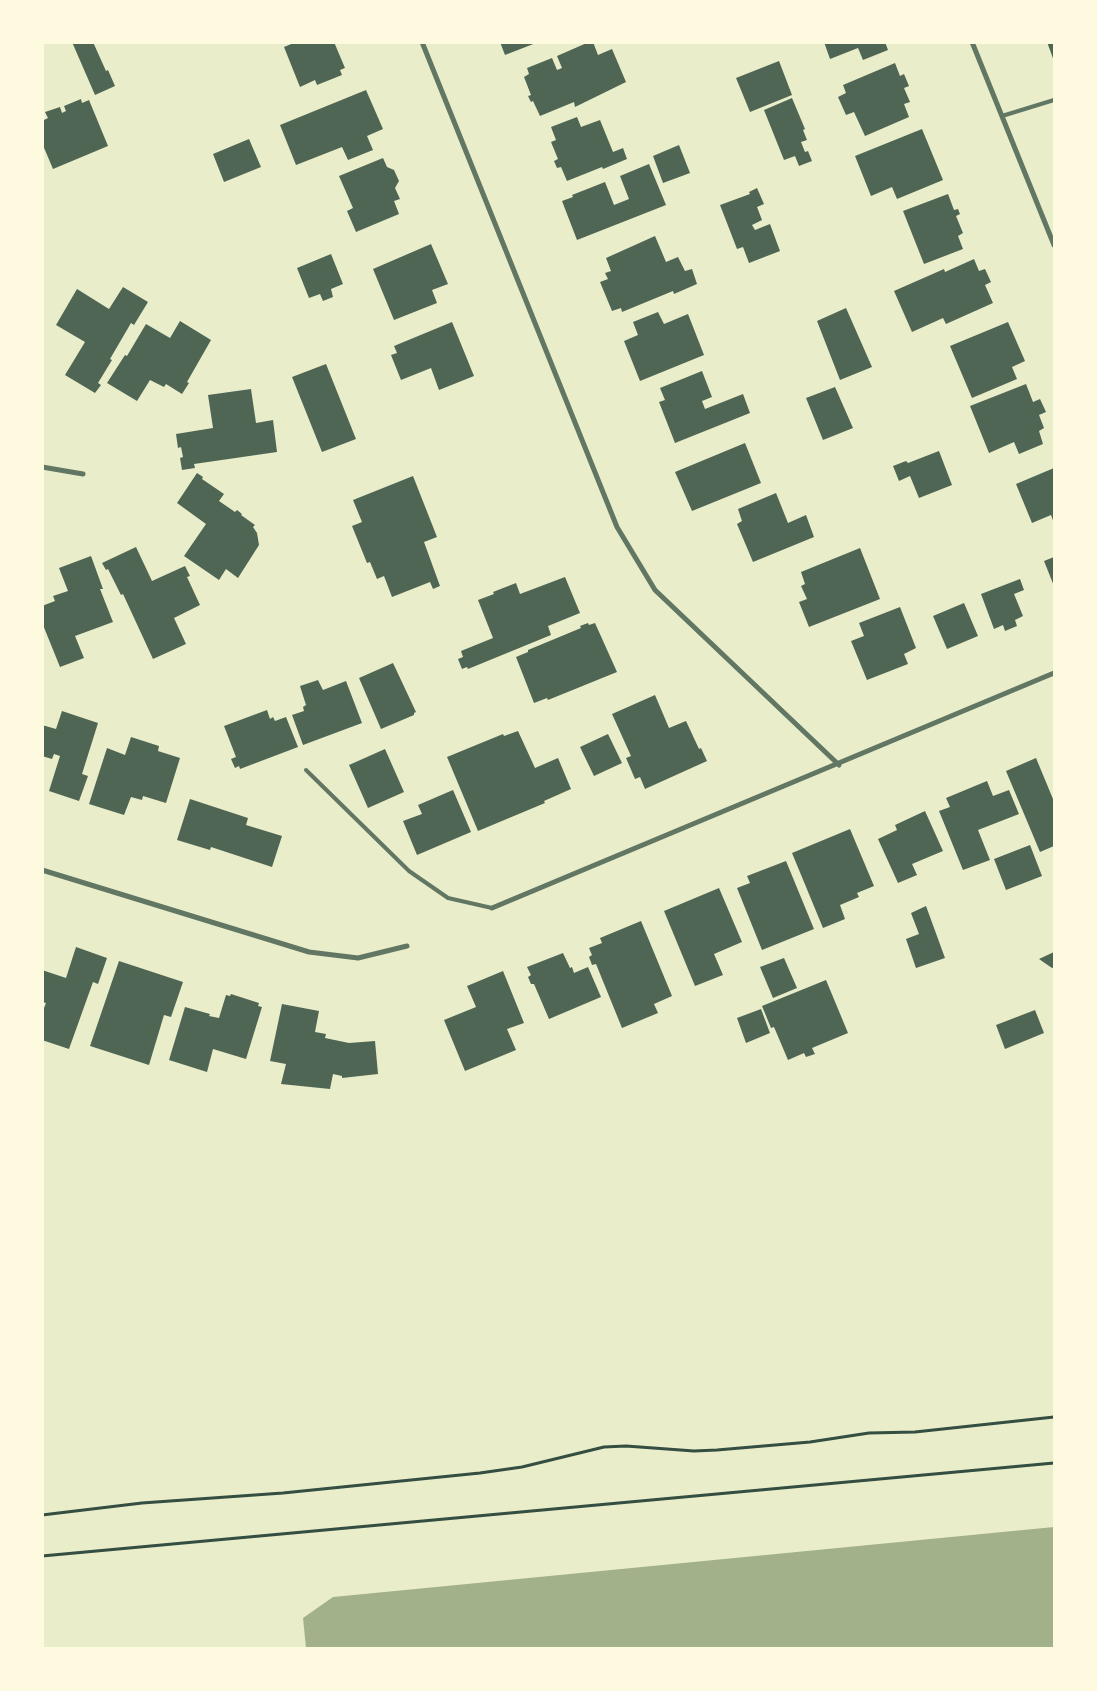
<!DOCTYPE html>
<html>
<head>
<meta charset="utf-8">
<style>
	body { margin:0 }
	#map { position:relative; width:1097px; height:1691px; overflow:hidden; background:#e9edc9; font-family:"Open Sans",sans-serif }
	canvas { display:block }
	.frame { position:absolute; inset:0; border:44px solid #fefae0; pointer-events:none }
</style>
</head>
<body>
<div id="map">
<canvas width="1097" height="1691"></canvas>
<div class="frame"></div>
</div>
<script>
const c = document.querySelector('canvas').getContext('2d');
c.lineJoin = 'round';
function paint(path, color) { c.fillStyle = color; c.fill(path, 'evenodd'); }
const toPath = rows => new Path2D(rows.map(r => 'M' + r).join(''));
function trace(path, color, width, dash) { c.strokeStyle = color; c.lineWidth = width; c.lineCap = dash ? 'butt' : 'round'; c.setLineDash(dash || []); c.stroke(path); }
paint(toPath([
	[1054,1527,1054,1648,306,1648,303,1618,333,1597]
]), '#a3b18a');
paint(toPath([
	[72,42,93,42,106,71,108,70,115,86,95,95],
	[296,42,334,42,345,68,340,70,342,75,317,85,315,80,300,87,284,47],
	[500,42,536,42,536,43,505,55],
	[589,42,593,42,598,55,612,49,626,82,575,107,574,102,540,116,533,101,531,102,528,96,531,95,524,77,529,74,527,68,552,58,557,70,562,68,557,56],
	[824,42,885,42,888,50,863,60,858,48,830,59],
	[1047,42,1054,42,1054,61],
	[779,61,792,95,750,112,736,78],
	[895,63,900,76,904,74,909,86,904,88,910,102,904,104,909,117,865,136,854,112,846,115,838,97,846,93,843,85],
	[366,90,383,129,367,136,373,150,348,160,342,147,296,165,280,125],
	[792,98,805,129,803,130,807,140,801,142,805,152,808,151,812,161,799,166,795,156,784,160,764,110],
	[81,99,82,103,89,100,108,146,53,169,42,143,42,121,48,118,45,112,60,107,62,113,66,111,64,106],
	[577,117,581,127,600,120,613,152,623,148,627,159,603,169,602,167,567,181,561,167,557,168,554,161,558,159,551,142,556,140,551,127],
	[922,129,943,180,897,199,892,187,871,196,855,156],
	[249,139,261,167,224,182,213,154],
	[679,145,690,173,663,183,653,156],
	[383,158,387,167,394,170,399,181,395,188,400,199,394,201,399,214,356,232,347,211,353,208,339,176],
	[649,164,666,205,577,240,562,201,573,197,572,195,605,182,614,205,629,199,620,176],
	[757,188,764,204,757,207,762,220,752,225,755,230,770,224,780,251,749,263,743,247,737,249,720,205,750,194,749,192],
	[948,194,954,210,958,209,960,214,956,216,963,233,958,236,963,249,924,264,903,211],
	[655,236,666,262,678,257,685,271,692,269,697,284,674,294,673,291,622,312,621,308,612,311,600,282,608,279,605,273,611,271,606,258],
	[431,244,448,284,432,290,437,303,394,320,373,269],
	[331,254,343,284,331,289,333,297,323,301,320,294,309,298,297,268],
	[974,259,979,271,985,269,991,282,985,285,993,303,946,324,943,318,912,332,894,291,944,269,945,272],
	[123,287,148,302,134,325,131,323,110,359,112,360,98,383,101,385,95,393,65,375,85,342,56,325,77,289,109,309],
	[846,308,872,367,840,380,817,321],
	[658,312,664,324,688,314,704,355,640,381,624,341,638,335,633,322],
	[180,321,211,340,187,382,189,383,182,394,166,384,164,387,150,380,137,401,107,383,125,355,127,356,146,324,170,338],
	[452,322,474,376,439,390,431,368,401,380,391,355,397,353,394,346],
	[1008,322,1025,361,1012,367,1017,379,972,398,950,346],
	[326,364,356,439,322,452,292,377],
	[702,371,712,397,702,401,705,409,743,394,750,413,675,443,659,402,665,400,660,388],
	[1026,384,1033,402,1040,399,1046,412,1039,415,1044,428,1039,431,1043,444,1019,454,1014,442,989,453,970,406],
	[835,387,853,428,823,440,806,398],
	[251,389,256,423,273,420,277,452,194,464,195,468,182,470,180,458,183,457,181,447,178,448,176,434,213,428,208,395],
	[745,443,761,483,692,511,675,472],
	[939,451,952,485,919,498,910,476,899,481,893,466,906,461,908,463],
	[1054,468,1054,523,1051,515,1032,523,1016,484],
	[197,473,203,477,202,479,224,494,219,501,235,512,237,510,242,514,241,515,255,525,253,527,257,533,259,545,238,578,226,569,219,580,184,556,206,524,177,503],
	[413,476,437,537,424,542,440,586,433,589,430,582,392,597,384,576,377,579,370,562,367,563,352,526,362,522,353,500],
	[776,493,788,523,806,515,814,537,753,562,737,524,742,521,738,509],
	[136,547,152,581,185,566,190,576,187,577,200,605,174,618,186,644,153,659,123,594,121,595,108,569,106,570,102,563],
	[860,548,880,599,809,627,799,602,807,599,801,586,805,584,801,572],
	[91,556,103,589,100,589,113,622,75,636,84,658,60,667,43,625,44,624,42,619,42,606,55,601,53,596,68,591,59,568],
	[1054,557,1054,586,1044,561],
	[565,577,580,613,548,626,551,635,468,669,467,667,462,669,458,659,463,657,461,651,493,638,478,600,494,594,493,592,516,583,520,594],
	[1020,579,1024,590,1014,594,1023,616,1015,620,1017,626,1005,631,1003,625,994,629,981,594],
	[964,603,978,636,947,649,933,616],
	[900,607,916,648,904,654,908,664,867,680,851,641,864,636,859,623],
	[588,623,589,625,595,623,617,672,548,700,547,698,534,703,516,657,528,652,528,650,581,628,580,626],
	[393,663,416,712,414,713,414,715,381,729,359,678],
	[318,680,323,690,346,681,362,723,303,745,292,715,304,711,303,707,306,705,300,686],
	[655,695,669,728,686,721,699,749,701,748,707,761,645,789,640,777,635,779,626,758,631,756,612,714],
	[267,710,270,719,273,717,275,721,286,717,298,747,240,769,239,766,235,768,231,759,236,757,224,726],
	[62,711,98,723,82,774,88,776,79,801,49,791,60,756,54,754,52,759,42,756,42,725,56,729],
	[518,731,535,768,558,758,571,789,544,801,545,803,478,831,447,757,503,734,504,736],
	[608,734,622,763,594,776,580,747],
	[131,737,159,746,158,751,180,758,166,803,143,796,142,800,131,797,124,815,89,804,107,748,125,755],
	[385,749,404,792,368,808,349,765],
	[1036,758,1053,799,1054,799,1054,846,1040,852,1006,771],
	[987,781,993,796,1009,790,1019,814,978,830,990,860,963,870,939,811,950,807,946,798],
	[453,790,471,832,417,855,403,821,422,814,418,805],
	[190,799,248,818,246,825,282,836,272,867,211,847,210,850,177,840],
	[925,811,943,851,912,864,917,875,898,883,878,839,897,830,895,825],
	[850,829,874,886,857,893,859,897,840,905,845,919,823,928,792,853],
	[1030,845,1042,876,1006,890,994,859],
	[786,861,814,929,762,950,737,888,750,883,747,876],
	[719,888,742,942,714,954,723,975,695,986,664,911],
	[926,906,945,958,916,968,906,939,919,934,911,913],
	[641,921,672,996,654,1004,658,1013,622,1028,596,964,592,965,589,957,592,955,589,948,602,943,600,938],
	[76,947,107,958,98,984,93,982,69,1049,42,1040,42,1013,46,1003,42,1002,42,970,66,978],
	[1054,952,1054,967,1052,968,1039,959],
	[563,953,570,968,572,967,574,973,588,967,601,997,549,1019,534,984,531,984,528,977,531,975,527,967],
	[784,958,797,988,773,998,760,967],
	[119,961,183,982,171,1017,164,1015,149,1065,90,1046],
	[503,971,524,1023,507,1029,516,1050,465,1071,444,1020,476,1007,467,986],
	[826,980,848,1033,812,1048,815,1054,806,1057,804,1053,788,1060,774,1027,771,1028,762,1006],
	[231,994,259,1003,258,1006,262,1007,246,1059,213,1049,207,1072,169,1060,185,1007,210,1014,209,1016,219,1018,226,995,230,996],
	[282,1004,319,1011,315,1032,326,1034,325,1038,349,1043,375,1041,378,1074,342,1078,342,1076,333,1074,330,1089,281,1084,286,1064,270,1061],
	[761,1009,770,1033,746,1043,737,1018],
	[1035,1010,1044,1033,1005,1049,996,1025]
]), '#4f6655');
trace(toPath([
	[42,1515,142,1503,283,1493,480,1473,522,1467,604,1447,626,1446,694,1451,717,1450,810,1442,869,1433,915,1432,1054,1417],
	[42,1556,1054,1463]
]), '#344e41', 3);
trace(toPath([
	[1002,116,1054,100],
	[306,770,409,871,448,898,492,908]
]), '#617663', 4);
trace(toPath([
	[422,42,617,527,655,590,839,765],
	[972,42,1054,245],
	[42,467,83,474],
	[42,870,309,952,358,958,407,946],
	[492,908,1054,673]
]), '#617663', 5);
</script>
</body>
</html>
